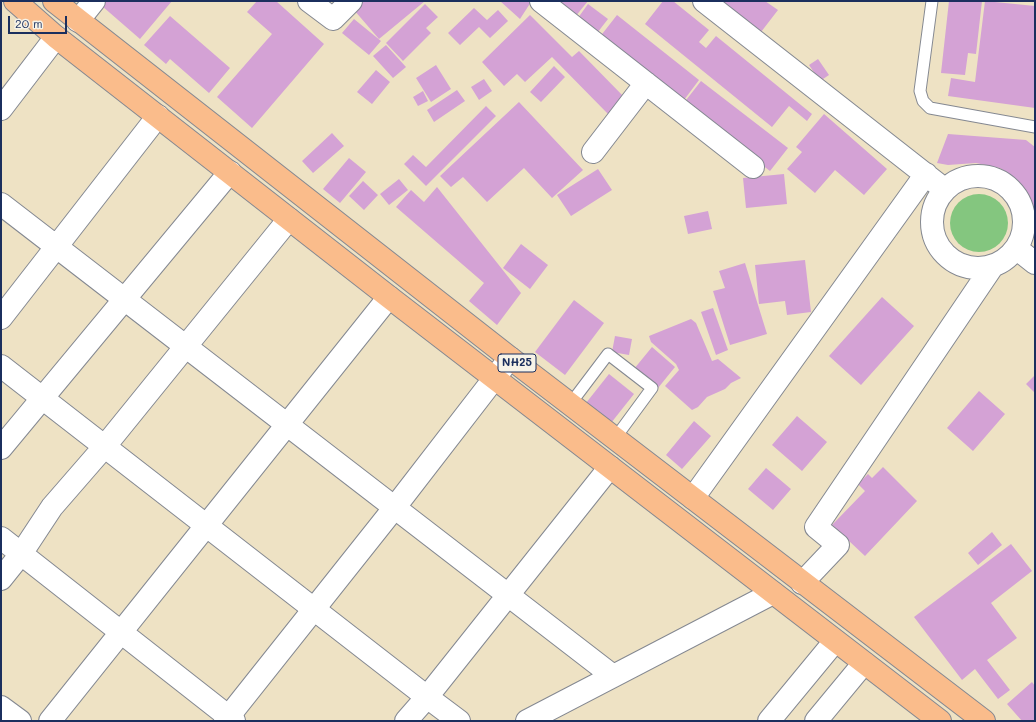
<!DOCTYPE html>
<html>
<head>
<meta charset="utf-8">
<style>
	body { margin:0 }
	#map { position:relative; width:1036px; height:722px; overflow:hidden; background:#eee2c4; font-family:Mali,sans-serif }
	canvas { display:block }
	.frame { position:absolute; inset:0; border:2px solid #1b2f5e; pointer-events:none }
	.scale { position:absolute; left:8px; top:16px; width:59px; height:18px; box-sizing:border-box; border:2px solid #1b2f5e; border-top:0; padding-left:5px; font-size:12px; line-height:14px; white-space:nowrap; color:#1b2f5e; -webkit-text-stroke:3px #f7f3e8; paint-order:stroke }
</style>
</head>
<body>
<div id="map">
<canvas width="1036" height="722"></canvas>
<div class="frame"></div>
<div class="scale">20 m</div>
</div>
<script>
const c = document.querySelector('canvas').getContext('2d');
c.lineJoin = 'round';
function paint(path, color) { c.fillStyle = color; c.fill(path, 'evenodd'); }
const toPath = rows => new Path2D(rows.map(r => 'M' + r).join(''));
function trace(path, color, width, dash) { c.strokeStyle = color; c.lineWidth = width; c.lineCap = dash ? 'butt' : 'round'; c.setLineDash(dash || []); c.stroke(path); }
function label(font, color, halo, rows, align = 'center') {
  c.font = font + ' Mali,sans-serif'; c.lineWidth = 3.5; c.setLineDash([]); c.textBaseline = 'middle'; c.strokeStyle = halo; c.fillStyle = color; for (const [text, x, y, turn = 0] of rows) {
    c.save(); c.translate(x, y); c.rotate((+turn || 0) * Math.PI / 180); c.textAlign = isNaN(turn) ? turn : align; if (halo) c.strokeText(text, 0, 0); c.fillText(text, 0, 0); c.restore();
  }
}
paint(toPath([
	'950 223a29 29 0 1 1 58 0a29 29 0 1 1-58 0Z'
]), '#84c67f');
paint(toPath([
	[106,1,172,1,140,39,102,6],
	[257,1,276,1,324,44,252,128,217,97,272,34,247,12],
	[364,1,425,1,379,39,354,10],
	[500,1,530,1,531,2,520,19],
	[547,1,588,1,571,22],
	[663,1,673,1,709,30,699,42,706,48,716,36,812,114,807,121,789,106,772,127,645,24],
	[722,1,765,1,778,10,761,32],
	[949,1,982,1,976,54,968,53,965,75,941,73],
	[985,1,1035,6,1035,108,948,96,951,78,975,82],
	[425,4,438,17,426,28,431,33,403,61,386,43],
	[588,4,608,19,594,37,575,22],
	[474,8,487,20,498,10,508,21,490,38,479,27,460,45,448,33],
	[530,15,572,57,579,51,626,99,609,115,552,57,525,82,517,74,504,86,482,62],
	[617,15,699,80,681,104,599,38],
	[170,16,230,68,209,93,170,59,166,64,144,45],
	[354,19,381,41,369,55,342,33],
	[386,45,406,67,393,78,373,56],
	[818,59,829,75,820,81,809,65],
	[436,65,451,89,431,102,416,78],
	[554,66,565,77,541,102,530,92],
	[376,70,390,82,372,104,357,92],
	[484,79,492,91,479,100,471,87],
	[701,81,788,148,770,171,683,104],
	[457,90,465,101,434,122,427,110],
	[423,91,428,101,418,106,413,97],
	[519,102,583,170,552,198,524,168,487,202,463,177,451,187,440,176],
	[486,106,496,116,426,186,404,164,413,155,426,167],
	[824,114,887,169,864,195,835,170,815,193,787,169,802,152,796,147],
	[332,133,344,146,313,173,302,161],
	[948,134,1026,140,1035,147,1035,216,1031,202,1023,188,1011,175,1000,168,976,163,948,165,937,163],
	[349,158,366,172,340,203,323,189],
	[598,169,612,190,571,216,557,195],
	[784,174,787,204,746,208,743,178],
	[399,179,408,190,389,205,380,194],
	[363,181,378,195,364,210,349,196],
	[437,187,521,293,497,325,469,301,484,283,396,207,411,190,424,202],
	[708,211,712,229,688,234,684,216],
	[521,244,548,265,530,289,503,268],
	[805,260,811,312,787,315,785,301,759,304,755,265],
	[745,263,767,334,730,345,713,291,725,288,719,271],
	[882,297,914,326,861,385,829,356],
	[574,300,604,323,565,375,535,352],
	[713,308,728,350,716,355,701,312],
	[691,319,696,323,712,361,718,359,741,378,731,383,725,389,707,397,698,407,692,410,665,386,679,370,676,364,651,342,649,336],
	[615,336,632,339,629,355,612,352],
	[652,347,675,367,658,388,634,369],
	[609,374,634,394,611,423,586,403],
	[1035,375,1035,393,1026,384],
	[979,391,1005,414,973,451,947,428],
	[797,416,827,442,802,471,772,445],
	[694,421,711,436,682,469,666,455],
	[883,467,917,501,865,556,832,525,865,491,858,484,868,474,872,478],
	[766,468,791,489,773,510,748,489],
	[992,532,1002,545,978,565,968,553],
	[1011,544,1032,571,991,603,1017,638,987,660,1010,690,998,699,975,669,962,680,914,617],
	[1032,682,1035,686,1035,721,1022,721,1007,704]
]), '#d4a2d5');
const service = toPath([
	[932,1,920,91,923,101,930,108,1035,127],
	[571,403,608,354,652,388,616,437]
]);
const minor = toPath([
	[309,1,333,19,351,1],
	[541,1,753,167],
	[704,1,944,189],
	[78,21,94,1],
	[1,109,56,37],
	[593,152,646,83],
	'932 222a46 46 0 1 1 92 0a46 46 0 1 1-92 0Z',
	[1,204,613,676],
	[1016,248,1035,263],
	[1,318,158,116],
	[1,366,427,697,406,721],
	[1,448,230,172],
	[693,498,926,174],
	[1,538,234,721],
	[1,579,21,554,52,507,105,446,289,219],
	[802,583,838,545,816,527,992,267],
	[1,707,20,721],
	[50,721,389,297],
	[459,721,427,697,610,467],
	[527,721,773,593],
	[769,721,835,641],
	[816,721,864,663]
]);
const tertiary = toPath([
	[225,721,395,507,510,358]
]);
const primary = toPath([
	[15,1,56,37,389,297,940,721],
	[54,1,510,358,984,721]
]);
trace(service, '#848891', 13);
trace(minor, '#848891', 24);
trace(tertiary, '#848891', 24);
trace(primary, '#848891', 24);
trace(service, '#fff', 11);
trace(minor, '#fff', 22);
trace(tertiary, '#fff', 22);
trace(primary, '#fabc8b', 22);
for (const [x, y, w] of [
	[517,363,38]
]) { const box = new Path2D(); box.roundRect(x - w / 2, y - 9, w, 18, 3); c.fillStyle = '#f7f3e8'; c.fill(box); trace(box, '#1b2f5e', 1); }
label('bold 11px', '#1b2f5e', null, [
	["NH25",517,363]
]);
</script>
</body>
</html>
